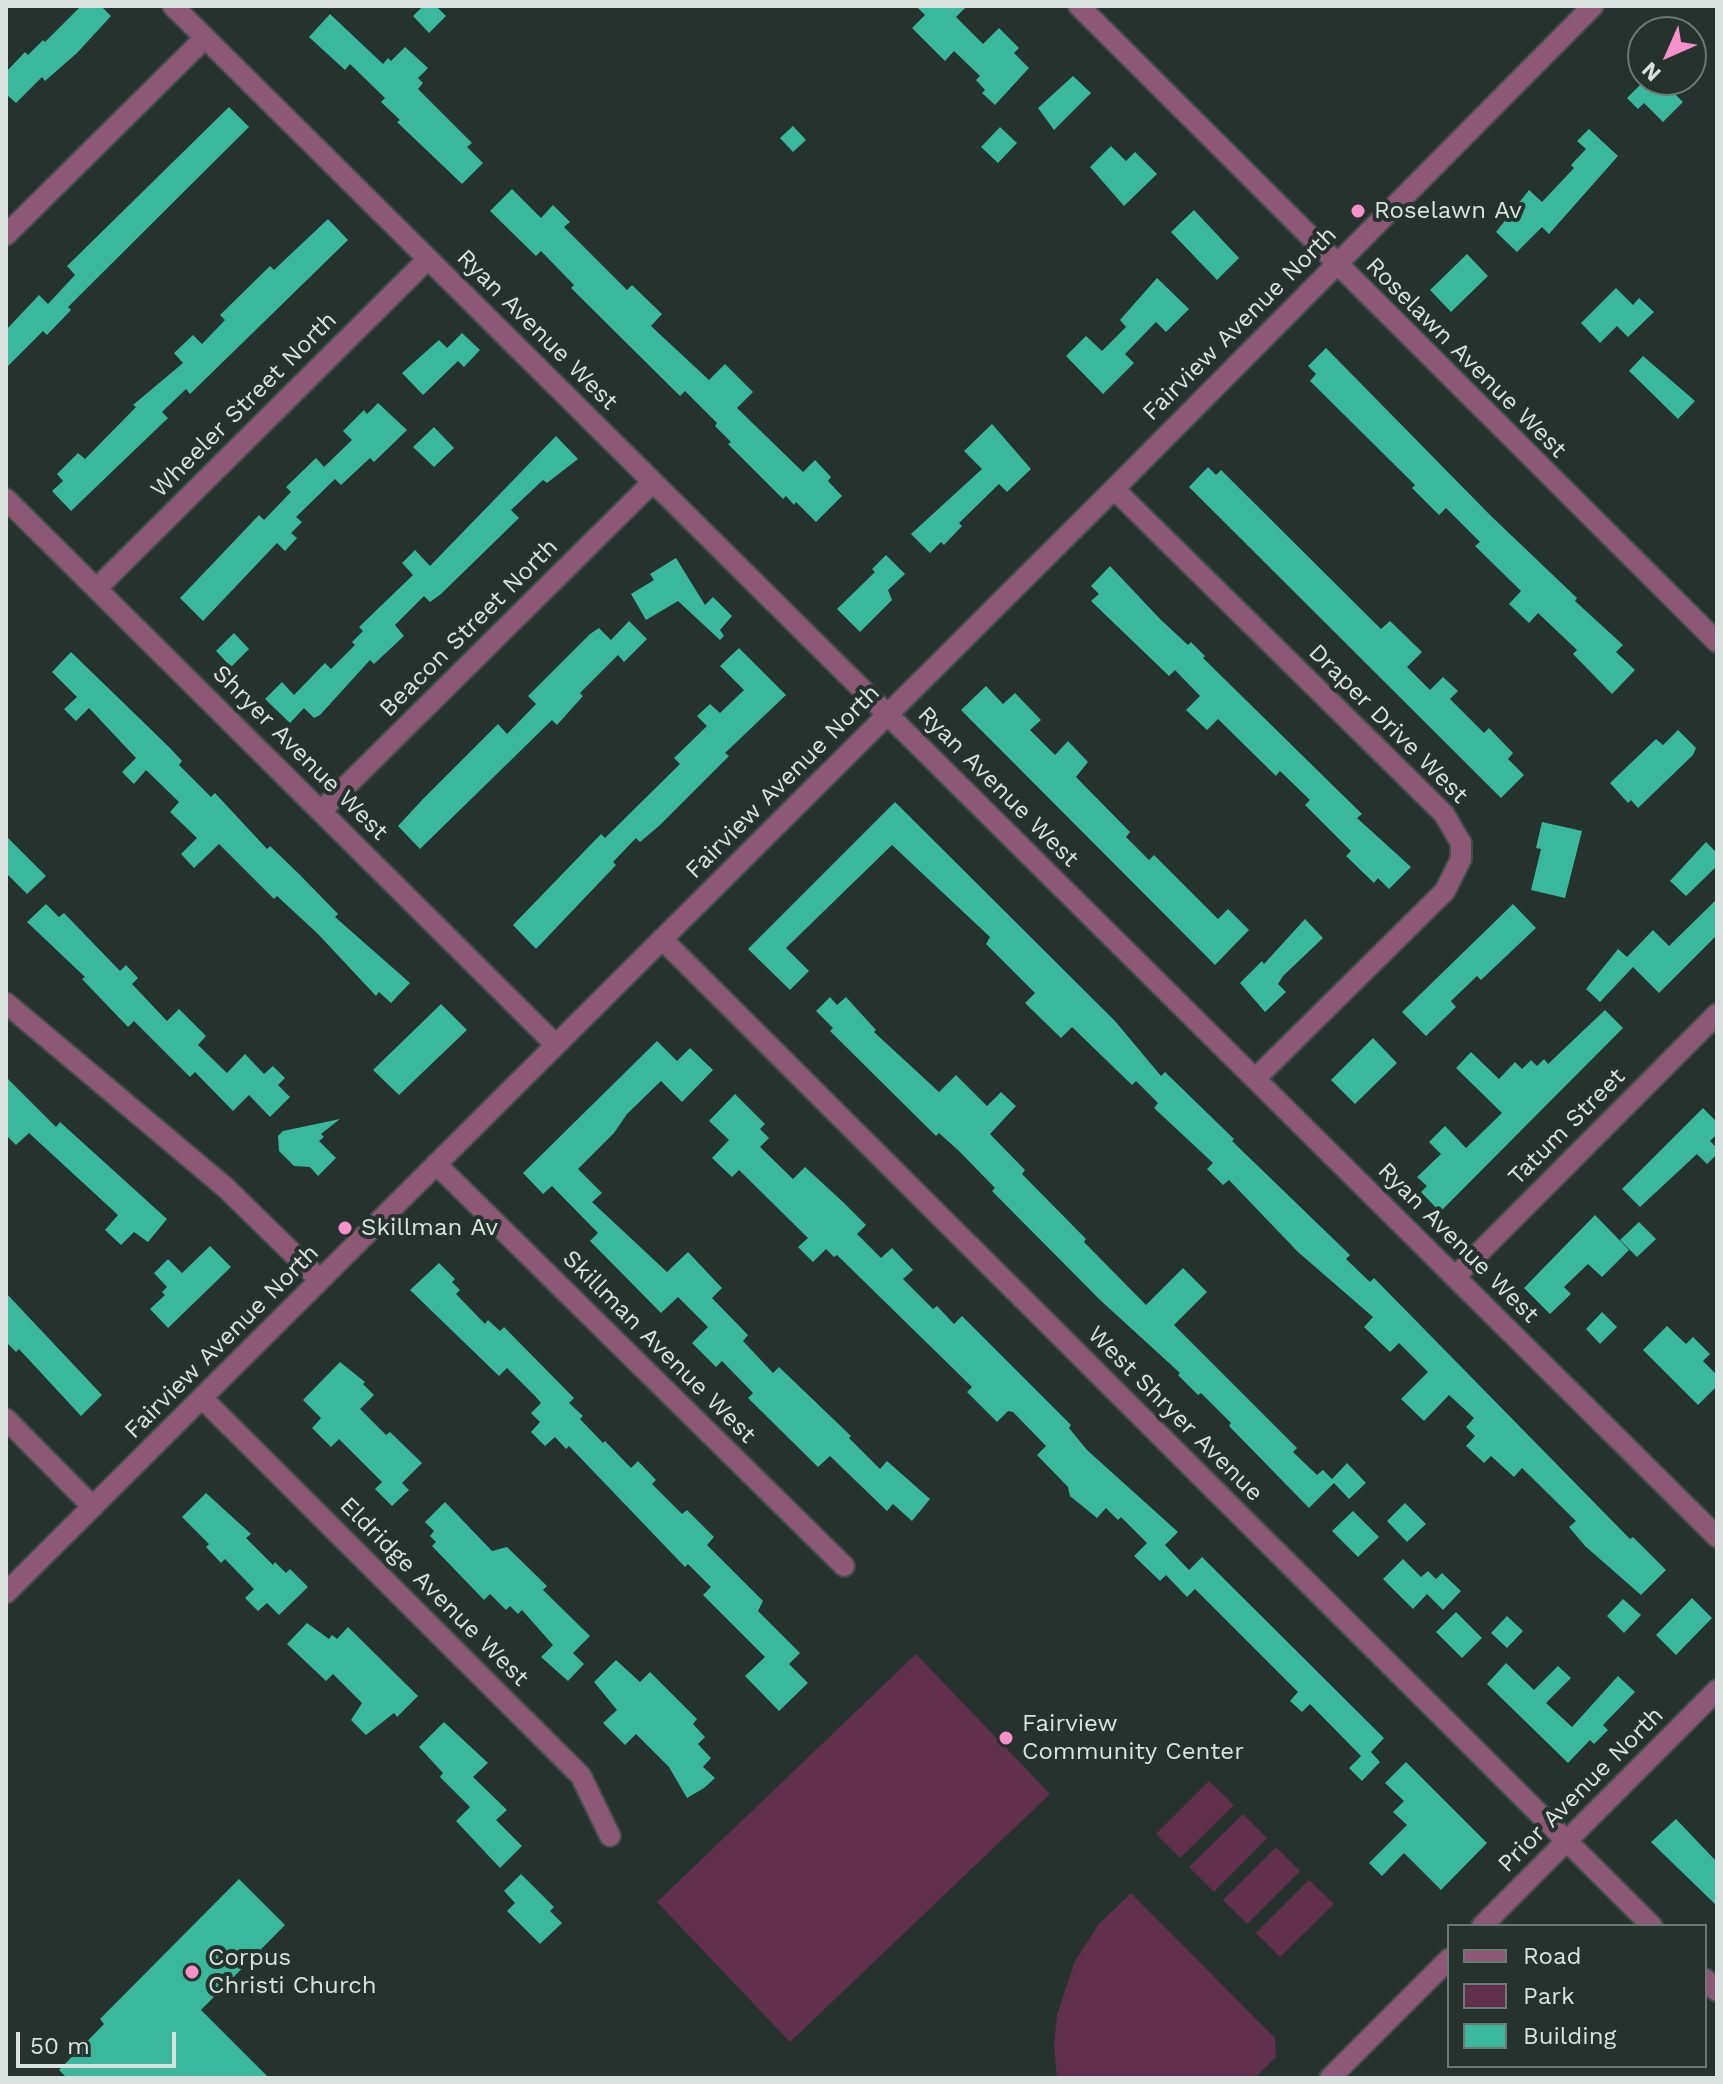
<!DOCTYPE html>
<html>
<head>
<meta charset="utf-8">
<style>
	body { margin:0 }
	#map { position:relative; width:1723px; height:2084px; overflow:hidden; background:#26322e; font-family:"Work Sans",sans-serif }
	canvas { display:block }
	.frame { position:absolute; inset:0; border:8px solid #dae2df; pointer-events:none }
	.legend { position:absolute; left:1447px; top:1924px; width:260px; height:144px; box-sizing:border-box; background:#26322e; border:2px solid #6e7875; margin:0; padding:10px 14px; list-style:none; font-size:24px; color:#dae2df }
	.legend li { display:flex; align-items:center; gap:16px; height:40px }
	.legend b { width:40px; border:2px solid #6e7875 }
	.north { position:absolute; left:1627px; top:16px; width:80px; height:80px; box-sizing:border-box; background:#26322e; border:2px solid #6e7875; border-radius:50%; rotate:225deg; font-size:22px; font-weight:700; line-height:32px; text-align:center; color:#dae2df }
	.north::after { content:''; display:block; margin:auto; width:28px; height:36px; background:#f890cb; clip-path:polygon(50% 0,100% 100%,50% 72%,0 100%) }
	.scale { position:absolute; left:16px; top:2032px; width:160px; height:36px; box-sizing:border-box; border:4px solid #dae2df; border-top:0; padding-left:10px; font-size:24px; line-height:28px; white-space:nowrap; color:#dae2df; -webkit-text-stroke:6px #26322e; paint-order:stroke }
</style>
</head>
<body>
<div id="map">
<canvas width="1723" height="2084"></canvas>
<div class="frame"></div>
<ul class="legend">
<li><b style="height:10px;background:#8d5876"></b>Road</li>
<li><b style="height:22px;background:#60304c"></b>Park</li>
<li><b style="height:22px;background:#39b89b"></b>Building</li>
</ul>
<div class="north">N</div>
<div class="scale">50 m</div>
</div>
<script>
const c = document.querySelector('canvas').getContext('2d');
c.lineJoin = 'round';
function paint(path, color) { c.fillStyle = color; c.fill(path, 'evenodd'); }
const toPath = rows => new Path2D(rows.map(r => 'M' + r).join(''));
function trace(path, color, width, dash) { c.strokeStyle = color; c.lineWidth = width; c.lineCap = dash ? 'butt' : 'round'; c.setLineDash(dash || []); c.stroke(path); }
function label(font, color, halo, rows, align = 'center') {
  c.font = font + ' "Work Sans",sans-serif'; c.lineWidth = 8; c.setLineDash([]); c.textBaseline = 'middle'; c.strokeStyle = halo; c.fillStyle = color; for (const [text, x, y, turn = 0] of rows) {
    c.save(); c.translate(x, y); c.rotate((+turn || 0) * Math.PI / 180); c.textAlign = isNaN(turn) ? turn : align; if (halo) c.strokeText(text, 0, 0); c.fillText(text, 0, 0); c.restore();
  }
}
paint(toPath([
	[916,1654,1050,1794,790,2042,657,1902],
	[1209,1781,1234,1805,1180,1858,1156,1834],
	[1243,1814,1267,1838,1214,1892,1189,1867],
	[1276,1847,1300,1871,1247,1924,1223,1900],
	[1309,1880,1334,1904,1280,1957,1256,1933],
	[1131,1893,1275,2038,1276,2057,1255,2078,1057,2078,1054,2045,1057,2015,1075,1961,1099,1924]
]), '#60304c');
paint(toPath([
	[81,6,101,6,111,16,77,53,45,81,42,77,16,103,6,94,6,72,25,52,28,55,43,40,45,42],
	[423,6,436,6,446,16,429,33,413,16],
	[916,6,967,6,956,17,983,44,999,28,1019,48,1014,53,1029,68,995,105,982,93,985,90,976,80,980,76,954,51,945,61,912,28,925,15],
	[330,14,383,64,388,58,391,61,405,47,428,68,418,78,423,83,418,89,472,143,467,147,483,163,462,184,397,122,400,120,381,102,385,98,350,64,345,70,309,37],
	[1073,76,1091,93,1054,130,1038,108],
	[1645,80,1684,80,1673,92,1683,102,1663,122,1644,103,1638,109,1627,98],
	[229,107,249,127,68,307,71,310,47,335,43,331,6,368,6,330,39,295,48,304,75,275,67,266],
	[793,126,806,140,793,152,780,138],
	[1000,127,1017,143,998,163,981,147],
	[1589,129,1618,156,1549,234,1542,227,1517,252,1496,232,1529,190,1542,202,1574,168,1571,165,1586,149,1577,141],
	[1111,146,1126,161,1135,152,1157,174,1124,206,1090,167],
	[512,189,541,218,553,205,570,222,564,227,627,290,632,285,662,314,651,326,709,380,725,364,753,392,737,408,803,472,815,460,831,477,828,481,842,496,816,522,796,502,794,505,786,496,783,499,728,444,731,442,715,426,717,423,685,391,680,396,571,288,574,285,541,251,536,256,490,211],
	[1194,210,1239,258,1217,280,1171,232],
	[328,219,348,240,190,394,186,389,162,412,168,418,71,511,52,491,63,481,57,474,78,453,85,459,136,407,133,405,183,363,174,353,193,335,202,344,225,320,220,315,270,266,274,270],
	[1467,254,1488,276,1451,312,1430,290],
	[1157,278,1189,309,1166,332,1156,322,1125,354,1134,363,1103,394,1066,356,1086,336,1102,351,1126,327,1120,320],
	[1616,288,1633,305,1639,298,1654,312,1628,337,1617,326,1600,343,1581,323],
	[462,333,480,350,464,367,458,361,423,395,402,373,439,340,447,348],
	[1326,348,1491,516,1577,598,1575,601,1623,645,1616,652,1635,670,1612,694,1573,654,1577,650,1538,613,1529,623,1509,604,1521,591,1475,546,1480,542,1446,508,1439,515,1412,488,1415,485,1310,381,1316,374,1308,366],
	[1643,356,1695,401,1678,419,1629,371],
	[378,403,407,430,374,462,370,458,341,485,335,479,296,517,302,522,291,533,297,538,285,551,277,543,203,621,180,598,259,515,264,520,291,492,286,487,316,458,324,467,352,440,343,431,364,410,367,414],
	[992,424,1031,469,1007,492,999,484,959,523,962,526,944,545,941,542,930,553,911,534,982,469,964,451],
	[434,427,454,448,434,467,413,447],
	[556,436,578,459,547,483,543,480,511,510,519,518,441,594,430,602,424,596,395,625,404,636,374,664,370,660,320,715,314,718,304,708,290,723,265,699,282,682,294,695,325,663,331,669,355,645,352,642,363,631,359,627,413,575,402,563,415,550,430,566],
	[1208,467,1216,475,1221,470,1381,629,1390,621,1422,652,1407,667,1430,690,1443,677,1458,691,1450,699,1484,733,1489,728,1513,753,1508,759,1524,775,1501,798,1189,487],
	[886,555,905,574,888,590,892,600,860,632,837,609,875,572,872,569],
	[676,558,705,605,713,597,732,616,720,630,724,636,720,640,678,601,646,620,631,594,654,580,650,574],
	[1110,566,1160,619,1188,645,1191,642,1205,656,1203,658,1362,814,1357,818,1411,867,1389,889,1378,878,1374,883,1346,856,1351,851,1305,805,1310,800,1280,771,1276,776,1218,719,1207,730,1186,710,1200,696,1175,670,1169,676,1091,601,1099,594,1091,586],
	[629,621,647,639,624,662,618,655,580,693,583,696,557,725,552,720,420,849,398,826,423,799,498,724,507,734,536,704,528,696,590,634,599,628,611,640],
	[234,633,249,649,231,667,216,651],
	[739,648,786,695,725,753,729,756,659,826,640,842,636,838,613,862,616,865,536,949,513,925,601,834,605,838,680,764,674,758,707,726,697,716,710,704,720,713,744,690,720,666],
	[71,652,169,747,182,761,179,765,211,797,215,793,267,849,270,846,299,874,338,914,335,917,410,983,391,1003,379,992,376,996,318,934,277,896,274,899,219,844,194,868,181,854,197,838,170,812,179,802,146,770,134,784,122,772,136,758,89,708,76,721,64,709,77,697,52,672],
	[986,686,1003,704,1015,693,1041,720,1030,730,1055,755,1068,741,1088,762,1076,777,1130,832,1126,837,1149,860,1154,855,1218,919,1228,909,1249,930,1215,965,961,710],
	[1678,730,1696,748,1693,755,1638,808,1631,800,1628,803,1610,783,1656,739,1663,745],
	[895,802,1115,1021,1161,1076,1165,1072,1234,1139,1232,1141,1350,1255,1346,1259,1370,1282,1374,1278,1630,1539,1633,1537,1666,1570,1641,1595,1585,1546,1569,1527,1576,1521,1522,1468,1514,1477,1491,1456,1484,1463,1466,1446,1475,1436,1466,1427,1474,1418,1449,1395,1424,1421,1401,1399,1428,1372,1399,1343,1390,1352,1364,1327,1373,1317,1298,1252,1229,1180,1223,1185,1207,1169,1213,1163,1154,1108,1158,1103,1136,1081,1132,1085,1072,1027,1061,1038,1025,1003,1035,993,986,944,990,937,892,845,786,948,809,971,790,990,748,949],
	[1542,822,1582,831,1565,898,1531,890,1541,849,1536,848],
	[6,836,46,876,27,894,6,873],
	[1706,842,1717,853,1717,866,1686,896,1670,881],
	[1717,899,1717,935,1659,993,1633,967,1600,1002,1586,989,1618,949,1627,957,1653,930,1669,946],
	[46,904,59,917,64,913,120,971,126,965,138,978,132,984,167,1021,179,1009,206,1036,198,1045,227,1073,245,1054,264,1074,273,1066,285,1078,278,1085,290,1097,270,1117,249,1095,233,1111,195,1072,190,1077,134,1021,128,1027,82,979,85,977,27,922],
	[1513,904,1536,928,1481,980,1477,976,1451,1001,1456,1007,1426,1036,1402,1012],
	[1305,919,1323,938,1283,976,1278,984,1286,992,1265,1012,1240,983,1262,961,1264,964],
	[830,997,837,1005,846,997,876,1030,874,1032,939,1092,956,1075,987,1106,1001,1092,1016,1106,990,1134,1025,1170,1022,1174,1086,1239,1084,1242,1146,1305,1183,1268,1207,1292,1174,1325,1297,1448,1293,1452,1317,1475,1323,1470,1332,1479,1347,1463,1366,1483,1349,1499,1334,1483,1309,1508,1229,1426,1231,1423,1201,1393,1198,1395,1178,1375,1180,1373,1099,1299,992,1191,995,1188,959,1151,939,1133,936,1136,830,1031,833,1028,816,1011],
	[441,1004,467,1030,399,1095,373,1070],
	[1605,1010,1623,1028,1440,1212,1421,1192,1427,1186,1417,1177,1441,1154,1429,1142,1445,1126,1466,1148,1502,1113,1456,1068,1471,1052,1499,1079,1515,1062,1522,1069,1531,1060,1537,1066,1544,1059,1548,1064],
	[1373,1038,1397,1063,1355,1104,1331,1080],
	[657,1041,677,1061,690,1048,713,1070,682,1102,661,1081,627,1114,614,1133,578,1169,602,1193,592,1202,667,1272,688,1252,722,1288,712,1298,748,1335,743,1341,773,1373,779,1367,851,1436,849,1438,880,1469,887,1461,930,1499,912,1521,893,1504,887,1511,830,1456,818,1467,748,1398,753,1393,722,1361,716,1367,692,1343,708,1327,678,1297,661,1313,590,1241,598,1233,552,1186,543,1194,523,1173],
	[6,1077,56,1127,60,1122,167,1219,148,1242,134,1232,121,1245,105,1230,118,1215,29,1133,16,1145,6,1135],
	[735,1094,765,1124,760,1129,769,1138,760,1147,793,1179,805,1167,843,1202,866,1225,857,1234,881,1258,892,1248,913,1270,903,1279,933,1309,937,1306,954,1324,962,1316,1071,1425,1069,1428,1087,1450,1178,1532,1165,1545,1189,1570,1202,1557,1384,1738,1371,1752,1380,1762,1362,1781,1349,1768,1361,1756,1310,1704,1302,1712,1290,1701,1298,1692,1195,1589,1187,1597,1166,1575,1160,1581,1134,1556,1147,1543,1121,1517,1118,1520,1106,1508,1097,1518,1070,1496,1068,1487,1037,1455,1046,1446,1013,1412,1008,1411,997,1422,967,1392,972,1387,837,1255,834,1257,826,1249,813,1262,798,1247,808,1238,739,1170,732,1177,712,1158,729,1140,709,1121],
	[1703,1108,1717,1122,1717,1134,1710,1141,1717,1148,1717,1154,1707,1164,1697,1154,1640,1207,1622,1189],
	[340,1119,321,1134,324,1137,319,1141,336,1158,318,1176,310,1167,294,1166,279,1151,278,1136,283,1131],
	[1595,1215,1629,1250,1602,1277,1588,1264,1564,1287,1571,1294,1550,1314,1524,1288],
	[1639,1222,1656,1239,1637,1257,1620,1240],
	[210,1246,231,1267,168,1328,150,1309,165,1295,162,1292,167,1287,154,1273,168,1259,182,1273],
	[439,1263,455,1279,452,1282,460,1290,456,1294,485,1324,488,1320,500,1331,504,1327,574,1398,569,1403,583,1416,580,1419,603,1443,605,1441,631,1468,638,1461,656,1480,652,1484,682,1514,687,1510,714,1537,707,1545,763,1601,758,1611,800,1653,789,1664,808,1683,779,1711,745,1676,765,1657,703,1595,711,1587,688,1564,685,1567,569,1446,566,1449,555,1437,545,1446,531,1432,540,1422,531,1413,541,1403,535,1396,507,1368,499,1376,410,1290],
	[6,1293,102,1395,81,1416,19,1349,16,1352,6,1342],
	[1602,1312,1617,1327,1600,1344,1586,1329],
	[1667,1326,1686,1344,1693,1337,1710,1354,1703,1361,1717,1375,1717,1386,1698,1405,1643,1350],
	[340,1362,365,1382,363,1384,374,1395,360,1409,386,1435,390,1432,422,1463,402,1483,409,1490,392,1506,375,1489,382,1482,339,1439,331,1447,312,1428,321,1418,303,1400],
	[206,1493,251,1534,246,1538,273,1565,275,1562,286,1573,290,1569,308,1587,279,1615,267,1603,258,1611,245,1598,254,1589,225,1559,221,1563,206,1547,209,1544,182,1517],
	[445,1502,492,1551,507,1547,547,1586,543,1590,590,1636,573,1653,584,1664,568,1681,541,1657,553,1645,522,1610,518,1614,510,1606,506,1610,490,1594,484,1600,432,1546,436,1542,430,1536,434,1531,425,1522],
	[1405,1503,1426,1524,1407,1542,1387,1521],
	[1353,1511,1379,1537,1358,1557,1332,1531],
	[1403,1559,1421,1577,1428,1571,1436,1579,1442,1573,1461,1591,1443,1610,1427,1594,1413,1609,1383,1579],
	[1692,1598,1712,1618,1676,1655,1656,1635],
	[1623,1599,1641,1615,1624,1633,1607,1616],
	[1456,1612,1482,1638,1462,1658,1436,1632],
	[1507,1616,1523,1631,1507,1648,1491,1633],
	[307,1623,329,1639,332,1635,337,1639,348,1627,418,1696,397,1717,394,1713,366,1735,351,1720,362,1703,333,1674,326,1681,287,1644],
	[616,1660,640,1682,650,1672,697,1719,693,1724,705,1737,698,1744,711,1758,703,1767,715,1778,704,1788,687,1798,669,1767,636,1734,625,1745,603,1723,617,1710,594,1682],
	[1506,1663,1534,1690,1558,1666,1571,1678,1546,1703,1572,1727,1618,1676,1635,1692,1603,1725,1608,1730,1594,1744,1590,1740,1568,1763,1487,1684],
	[444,1722,488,1763,473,1777,507,1810,496,1820,522,1846,500,1868,456,1821,470,1807,440,1777,443,1773,419,1747],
	[1406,1762,1487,1843,1441,1890,1404,1853,1382,1876,1369,1863,1407,1825,1393,1812,1404,1801,1385,1783],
	[1676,1819,1717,1862,1717,1906,1651,1842],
	[521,1874,554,1907,550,1911,562,1923,540,1944,507,1911,515,1903,504,1891],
	[239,1879,285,1925,201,2010,269,2078,67,2078,59,2070,104,2024,100,2019]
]), '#39b89b');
const minor = toPath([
	[173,6,1717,1537],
	[1079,6,1717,642],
	[6,235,205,38],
	[1114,489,1444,814,1461,843,1461,859,1445,891,1255,1079],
	[6,499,556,1045],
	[97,588,428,259],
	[321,811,653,482],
	[662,939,1652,1926],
	[6,1003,226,1188,320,1280],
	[436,1164,844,1566],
	[1455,1277,1717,1014],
	[202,1398,581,1776,610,1836],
	[6,1419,93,1507],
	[6,1593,1114,489,1593,6],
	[1482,1926,1717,1690],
	[1705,1979,1717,1991],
	[1330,2078,1449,1959]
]);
trace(minor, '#434e4a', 24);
trace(minor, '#8d5876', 20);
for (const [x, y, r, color] of [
	[1358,211,8,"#f890cb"],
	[345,1228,8,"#f890cb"],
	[1006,1738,8,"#f890cb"],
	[192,1972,8,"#f890cb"]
]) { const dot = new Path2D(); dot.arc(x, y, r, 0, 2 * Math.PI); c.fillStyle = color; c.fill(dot); trace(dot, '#26322e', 3); }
label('24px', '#dae2df', '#26322e', [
	["Roselawn Av",1374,211],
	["Skillman Av",361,1228],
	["Fairview",1022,1724],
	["Community Center",1022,1752],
	["Corpus",208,1958],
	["Christi Church",208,1986]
], 'left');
label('24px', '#dae2df', '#26322e', [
	["Fairview Avenue North",1240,324,-45],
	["Ryan Avenue West",537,330,45],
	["Roselawn Avenue West",1466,358,45],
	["Wheeler Street North",244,405,-45],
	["Beacon Street North",469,628,-45],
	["Draper Drive West",1388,724,45],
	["Shryer Avenue West",300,753,45],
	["Fairview Avenue North",783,782,-45],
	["Ryan Avenue West",998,787,45],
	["Tatum Street",1567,1127,-45],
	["Ryan Avenue West",1458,1243,45],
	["Fairview Avenue North",222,1342,-45],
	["Skillman Avenue West",659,1347,45],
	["West Shryer Avenue",1175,1414,45],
	["Eldridge Avenue West",434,1592,45],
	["Prior Avenue North",1581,1790,-45]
]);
</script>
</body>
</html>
